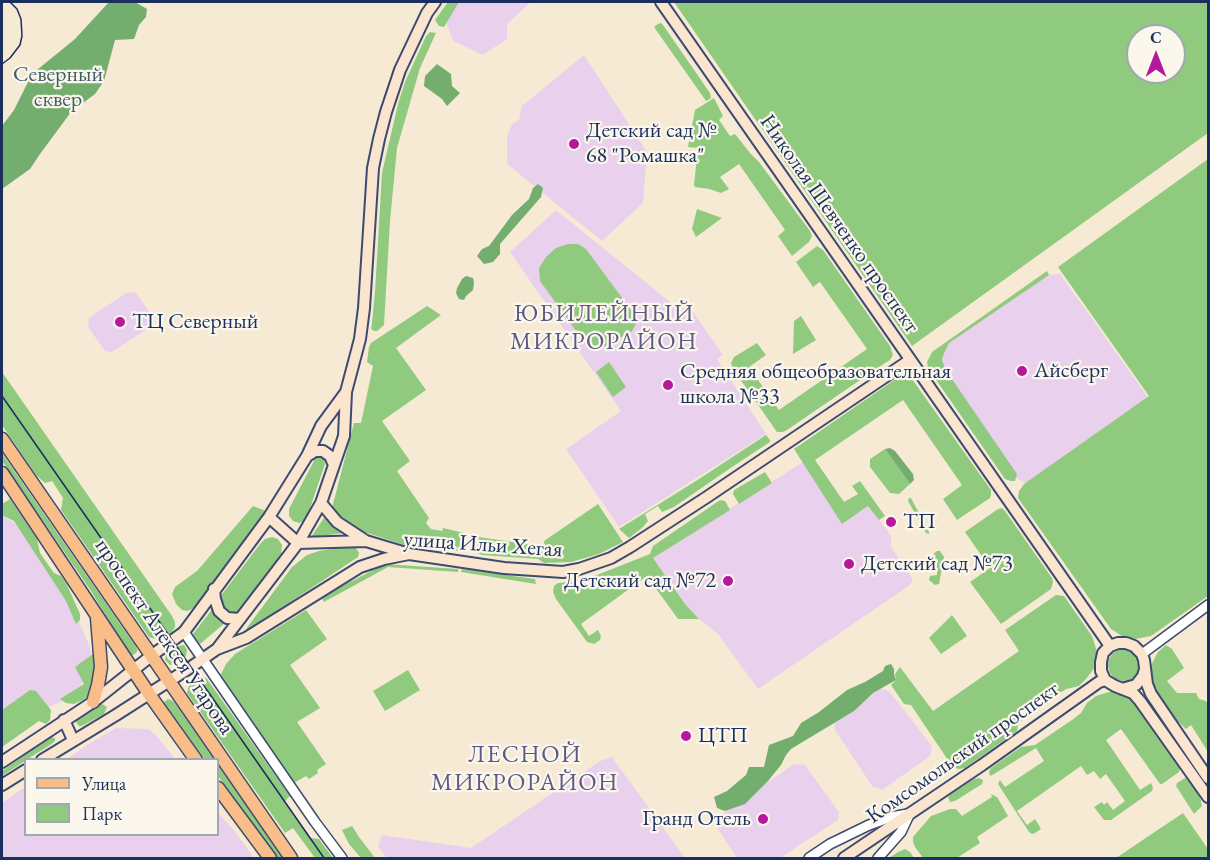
<!DOCTYPE html>
<html>
<head>
<meta charset="utf-8">
<style>
	body { margin:0 }
	#map { position:relative; width:1210px; height:860px; overflow:hidden; background:#f6ead5; font-family:"EB Garamond",serif }
	canvas { display:block }
	.frame { position:absolute; inset:0; border:3px solid #1b2f5e; pointer-events:none }
	.legend { position:absolute; left:24px; top:758px; width:195px; height:78px; box-sizing:border-box; background:#fbf7ec; border:2px solid #a1a7b3; margin:0; padding:8px 10px; list-style:none; font-size:18px; color:#1b2f5e }
	.legend li { display:flex; align-items:center; gap:12px; height:30px }
	.legend b { width:30px; border:2px solid #a1a7b3 }
	.north { position:absolute; left:1126px; top:24px; width:60px; height:60px; box-sizing:border-box; background:#fbf7ec; border:2px solid #a1a7b3; border-radius:50%; rotate:0deg; font-size:16px; font-weight:700; line-height:24px; text-align:center; color:#1b2f5e }
	.north::after { content:''; display:block; margin:auto; width:21px; height:27px; background:#b5179e; clip-path:polygon(50% 0,100% 100%,50% 72%,0 100%) }
</style>
</head>
<body>
<div id="map">
<canvas width="1210" height="860"></canvas>
<div class="frame"></div>
<ul class="legend">
<li><b style="height:8px;background:#f8bd88"></b>Улица</li>
<li><b style="height:16px;background:#90ca7f"></b>Парк</li>
</ul>
<div class="north">С</div>
</div>
<script>
const c = document.querySelector('canvas').getContext('2d');
c.lineJoin = 'round';
function paint(path, color) { c.fillStyle = color; c.fill(path, 'evenodd'); }
const toPath = rows => new Path2D(rows.map(r => 'M' + r).join(''));
function trace(path, color, width, dash) { c.strokeStyle = color; c.lineWidth = width; c.lineCap = dash ? 'butt' : 'round'; c.setLineDash(dash || []); c.stroke(path); }
function label(font, color, halo, rows, align = 'center') {
  c.font = font + ' "EB Garamond",serif'; c.lineWidth = 4.5; c.setLineDash([]); c.textBaseline = 'middle'; c.strokeStyle = halo; c.fillStyle = color; for (const [text, x, y, turn = 0] of rows) {
    c.save(); c.translate(x, y); c.rotate((+turn || 0) * Math.PI / 180); c.textAlign = isNaN(turn) ? turn : align; if (halo) c.strokeText(text, 0, 0); c.fillText(text, 0, 0); c.restore();
  }
}
paint(toPath([
	[454,2,531,2,507,24,507,39,483,55,453,41,444,16],
	[584,55,647,152,643,203,602,241,507,164,507,136,512,124,519,120,522,106],
	[556,210,680,310,689,306,723,355,717,359,766,434,619,527,566,449,621,411,510,252],
	[1060,274,1147,396,1148,401,1028,484,1012,476,939,372,938,350,1046,275],
	[135,292,154,318,153,325,112,352,105,351,88,327,89,318,126,293],
	[803,462,842,523,869,506,891,536,891,547,912,578,912,582,910,585,758,689,718,634,699,619,685,604,653,558],
	[2,515,25,530,70,602,90,647,92,671,70,698,2,727],
	[877,688,889,691,932,746,930,756,882,790,872,786,835,730,834,720],
	[116,728,148,729,155,734,175,759,67,759,87,745],
	[612,757,685,858,387,858,378,846,382,835,471,848,600,761],
	[794,764,805,765,839,812,838,820,780,858,737,858,716,826,716,818],
	[25,787,26,834,218,834,218,813,233,829,254,858,2,858,2,803]
]), '#e9d1ed');
paint(toPath([
	[448,2,459,2,444,27,439,26,435,20],
	[674,2,1208,2,1208,133,912,346],
	[1138,36,1174,36,1174,72,1138,72],
	[661,23,663,25,710,93,711,98,706,101,654,27,658,24],
	[430,32,436,33,420,68,397,148,390,221,384,325,377,331,374,331,371,329,372,323,375,292,382,173,398,104,405,82,426,36],
	[714,98,723,116,719,120,730,136,735,134,750,153,759,162,810,231,812,236,809,242,792,256,778,236,785,230,739,164,720,177,729,189,721,193,709,189,695,187,694,185,698,148,688,147,695,110],
	[1208,159,1208,596,1151,636,1135,639,1122,636,1111,629,1018,498,1019,491,1024,484,1149,396,1058,267],
	[697,209,722,218,696,237,692,229],
	[568,244,578,244,586,249,631,310,637,322,632,331,608,345,596,350,587,346,540,281,539,268,546,257,556,248],
	[817,246,823,250,890,346,893,355,890,360,885,363,787,430,783,432,777,432,733,369,731,363,734,357,757,343,766,355,749,367,779,410,867,349,820,282,813,287,796,262],
	[1047,271,1049,275,949,343,945,351,942,359,945,369,1017,474,1015,481,1011,481,1005,479,932,374,928,368,927,362,932,352],
	[427,306,441,315,396,348,426,390,382,421,410,461,397,471,429,518,426,523,431,529,442,531,443,528,464,533,463,547,460,551,440,549,439,541,409,538,408,546,392,541,358,530,335,515,332,508,354,423,361,423,373,366,367,362,369,347,371,343],
	[801,316,816,340,793,354,794,321],
	[609,362,626,387,613,397,596,372],
	[2,372,172,616,175,622,175,627,172,632,160,639,155,639,149,637,61,510,63,498,52,481,45,483,36,475,2,425],
	[900,376,907,376,912,379,991,490,991,495,990,498,957,520,943,499,962,485,903,400,815,460,844,502,858,494,852,486,860,481,885,516,879,520,868,506,842,524,794,449],
	[766,435,770,440,770,442,729,469,674,507,662,512,658,506,645,514,648,521,642,528,629,538,619,529,699,479],
	[885,449,910,484,899,494,890,493,870,467,870,459],
	[2,453,134,644,137,649,137,652,133,655,130,655,124,646,91,591,2,461],
	[321,455,324,457,325,464,307,517,304,521,299,523,293,521,289,516,289,509,316,457],
	[765,472,772,483,739,504,733,494,734,490],
	[909,498,911,498,929,532,929,534,926,533,908,501],
	[10,499,37,539,40,553,54,573,61,576,67,585,80,614,80,620,76,624,66,601,14,521,4,516,2,517,2,504],
	[720,500,725,501,730,510,653,558,685,604,699,619,678,619,647,576,581,624,589,636,598,630,601,636,600,640,594,644,587,642,556,599,553,592,554,586,558,583,579,581,597,575,650,554,653,546],
	[598,504,623,542,599,554,571,562,544,563,538,559,482,555,478,553,477,550,479,537,545,547,544,541],
	[253,506,266,511,263,516,198,603,192,609,187,611,182,610,176,604,172,594,175,587,197,571],
	[1002,508,1005,511,1052,578,1053,582,1051,589,1001,624,970,582,990,568,965,532,998,509],
	[326,515,332,524,344,533,311,537],
	[272,537,278,539,282,545,281,556,238,611,232,614,226,612,220,605,220,597,260,544,265,539],
	[337,548,356,548,359,553,358,557,250,629,246,629,292,567,307,555,319,551],
	[937,551,940,551,944,557,939,584,935,585,929,580,930,576,937,575,937,561,932,555],
	[385,564,458,569,458,572,388,567,324,602,321,597],
	[462,569,535,579,536,584,461,572],
	[1056,595,1064,596,1092,636,1095,645,1097,654,1096,662,1093,670,1085,680,1079,686,1066,689,1035,709,1029,702,1017,710,1022,720,1018,725,1017,731,965,768,959,769,955,768,950,763,911,705,904,704,891,685,896,680,895,674,900,667,933,711,1019,651,1005,630],
	[213,608,226,622,200,644,197,644,193,637,193,634],
	[306,610,327,639,290,665,320,708,297,722,326,764,317,770,318,773,309,779,306,776,294,783,223,681,221,674,226,664,235,654],
	[952,615,967,636,941,654,929,638],
	[184,645,187,650,186,656,174,664,170,665,165,660,166,655,178,646],
	[1166,645,1172,649,1184,668,1167,681,1177,693,1196,693,1199,699,1206,701,1208,704,1208,752,1191,725,1186,729,1171,715,1150,681,1150,667,1158,652],
	'1108 665a16 16 0 1 1 32 0a16 16 0 1 1-32 0Z',
	[97,651,97,661,90,694,83,700,74,704,66,703,60,699,84,684,75,667],
	[408,670,420,690,385,711,373,691],
	[200,675,207,679,290,796,285,801,311,838,319,839,333,858,315,858,293,828,285,833,187,693,190,681],
	[30,690,36,691,51,710,50,720,46,724,39,721,2,747,2,710],
	[1109,692,1116,692,1129,697,1140,709,1180,769,1179,772,1162,784,1160,784,1121,729,1106,740,1140,790,1151,783,1153,787,1152,791,1111,820,1104,820,1094,807,1102,802,1104,805,1107,802,1113,810,1125,801,1106,774,1100,779,1094,771,1087,775,1081,766,1017,811,1027,825,1035,819,1041,829,1035,833,1032,834,1029,832,998,784,1000,780,1005,787,1044,761,1036,748,994,774,990,776,989,772,991,768,1021,747,1035,745,1072,720,1081,713,1087,703,1096,696],
	[168,699,173,701,177,706,214,759,205,759,168,712,164,705,164,702],
	[102,704,107,707,104,714,82,726,79,726,76,722,78,719,98,705],
	[51,737,55,738,55,741,50,745,26,760,25,761,2,776,2,771],
	[218,765,283,858,277,858,218,776],
	[979,778,983,780,982,784,955,801,950,802,948,797,951,794,974,779],
	[1185,778,1188,779,1198,793,1201,801,1202,806,1194,814,1176,786,1177,783],
	[991,794,997,797,1008,816,977,837,980,843,957,858,923,858,915,847,913,842,913,837,931,816,950,809,956,809,962,816,992,797],
	[1183,813,1208,849,1208,858,1116,858],
	[352,826,359,837,375,858,361,858,349,844,342,830],
	[905,849,910,852,914,858,889,858,898,852]
]), '#90ca7f');
paint(toPath([
	[109,2,135,2,147,9,146,17,139,25,134,39,115,40,104,81,95,94,71,112,40,154,30,169,2,189,2,126,14,110,32,74,75,39],
	[437,64,451,74,452,86,460,93,447,106,442,99,424,86,425,76],
	[538,184,543,188,541,197,500,244,500,254,493,262,484,264,477,256,482,249,489,246,512,215,529,199,533,188],
	[466,276,473,278,474,283,473,290,466,296,464,300,459,299,456,293,457,288,462,279],
	[890,448,895,451,913,474,914,480,910,484,885,449],
	[891,664,894,669,894,674,896,680,873,693,854,711,791,749,786,755,781,765,768,781,745,804,725,811,717,808,714,797,727,791,746,775,749,767,764,767,769,745,793,736,801,723,819,712,847,690,865,682,883,671,885,666]
]), '#74ae6e');
const tertiary = toPath([
	[184,632,315,822,342,858],
	[1142,654,1208,605],
	[809,858,830,844,869,825,891,817,908,814],
	[878,858,901,832,910,813]
]);
const secondary = toPath([
	[661,2,1110,646],
	[307,456,315,451,323,451,330,456,334,465],
	[321,503,337,522,366,541,406,553],
	[269,517,298,543,366,541],
	[214,589,215,599,219,611,227,618,240,619],
	[217,649,298,543,321,503,344,436,346,392,360,339,364,308,373,168,379,139,386,112,400,70,427,13,435,2],
	[1122,689,1136,685,1143,676,1145,669],
	[64,720,73,740],
	[42,760,116,715,191,667,217,649,246,638,360,567,384,559,409,554,504,568,563,572,579,569,611,558,630,547,707,497,910,360],
	[2,762,93,702,151,656,184,632,269,517,307,456,321,426,346,392],
	[1208,778,1151,694,1147,684,1144,660,1142,654,1134,646,1126,643,1118,643,1110,646,1103,653,1101,662,1101,671,1105,680,1115,686,1133,693,1140,701,1208,797],
	[2,785,26,770],
	[844,858,982,765,1099,682,1105,680]
]);
const primary = toPath([
	[2,439,291,858],
	[2,473,149,694,196,760],
	[93,702,98,685,101,667,97,618],
	[218,788,270,858]
]);
trace(tertiary, '#3c4b70', 12);
trace(secondary, '#3c4b70', 14);
trace(primary, '#3c4b70', 15);
trace(tertiary, '#fff', 9);
trace(secondary, '#fce5cf', 10);
trace(primary, '#f8bd88', 12);
trace(toPath([
	[2,64,10,58,20,45,22,36,21,19,17,9,10,2],
	[2,396,324,858]
]), '#1b2f5e', 1.5);
for (const [x, y, r, color] of [
	[574,144,6,"#b5179e"],
	[120,322,6,"#b5179e"],
	[1022,371,6,"#b5179e"],
	[668,385,6,"#b5179e"],
	[891,522,6,"#b5179e"],
	[849,564,6,"#b5179e"],
	[728,581,6,"#b5179e"],
	[686,736,6,"#b5179e"],
	[763,819,6,"#b5179e"]
]) { const dot = new Path2D(); dot.arc(x, y, r, 0, 2 * Math.PI); c.fillStyle = color; c.fill(dot); trace(dot, '#fbf7ec', 2); }
label('22px', '#3e5e68', '#fbf7ec', [
	["Северный",58,75],
	["сквер",58,100]
]);
label('22px', '#1b2f5e', '#fbf7ec', [
	["Детский сад №",586,131],
	["68 \"Ромашка\"",586,156],
	["ТЦ Северный",132,322],
	["Айсберг",1034,371],
	["Средняя общеобразовательная",680,372],
	["школа №33",680,397],
	["ТП",903,522],
	["Детский сад №73",861,564],
	["Детский сад №72",716,581,"right"],
	["ЦТП",698,736],
	["Гранд Отель",751,819,"right"]
], 'left');
label('22px', '#1b2f5e', '#fbf7ec', [
	["Николая Шевченко проспект",839,224,55],
	["улица Ильи Хегая",483,545,4],
	["проспект Алексея Угарова",164,637,56],
	["Комсомольский проспект",963,753,-35]
]);
c.letterSpacing = '1.5px';
label('24px', '#5c5984', '#fbf7ec', [
	["ЮБИЛЕЙНЫЙ",604,314],
	["МИКРОРАЙОН",604,342],
	["ЛЕСНОЙ",525,755],
	["МИКРОРАЙОН",525,783]
]);
c.letterSpacing = '0px';
</script>
</body>
</html>
